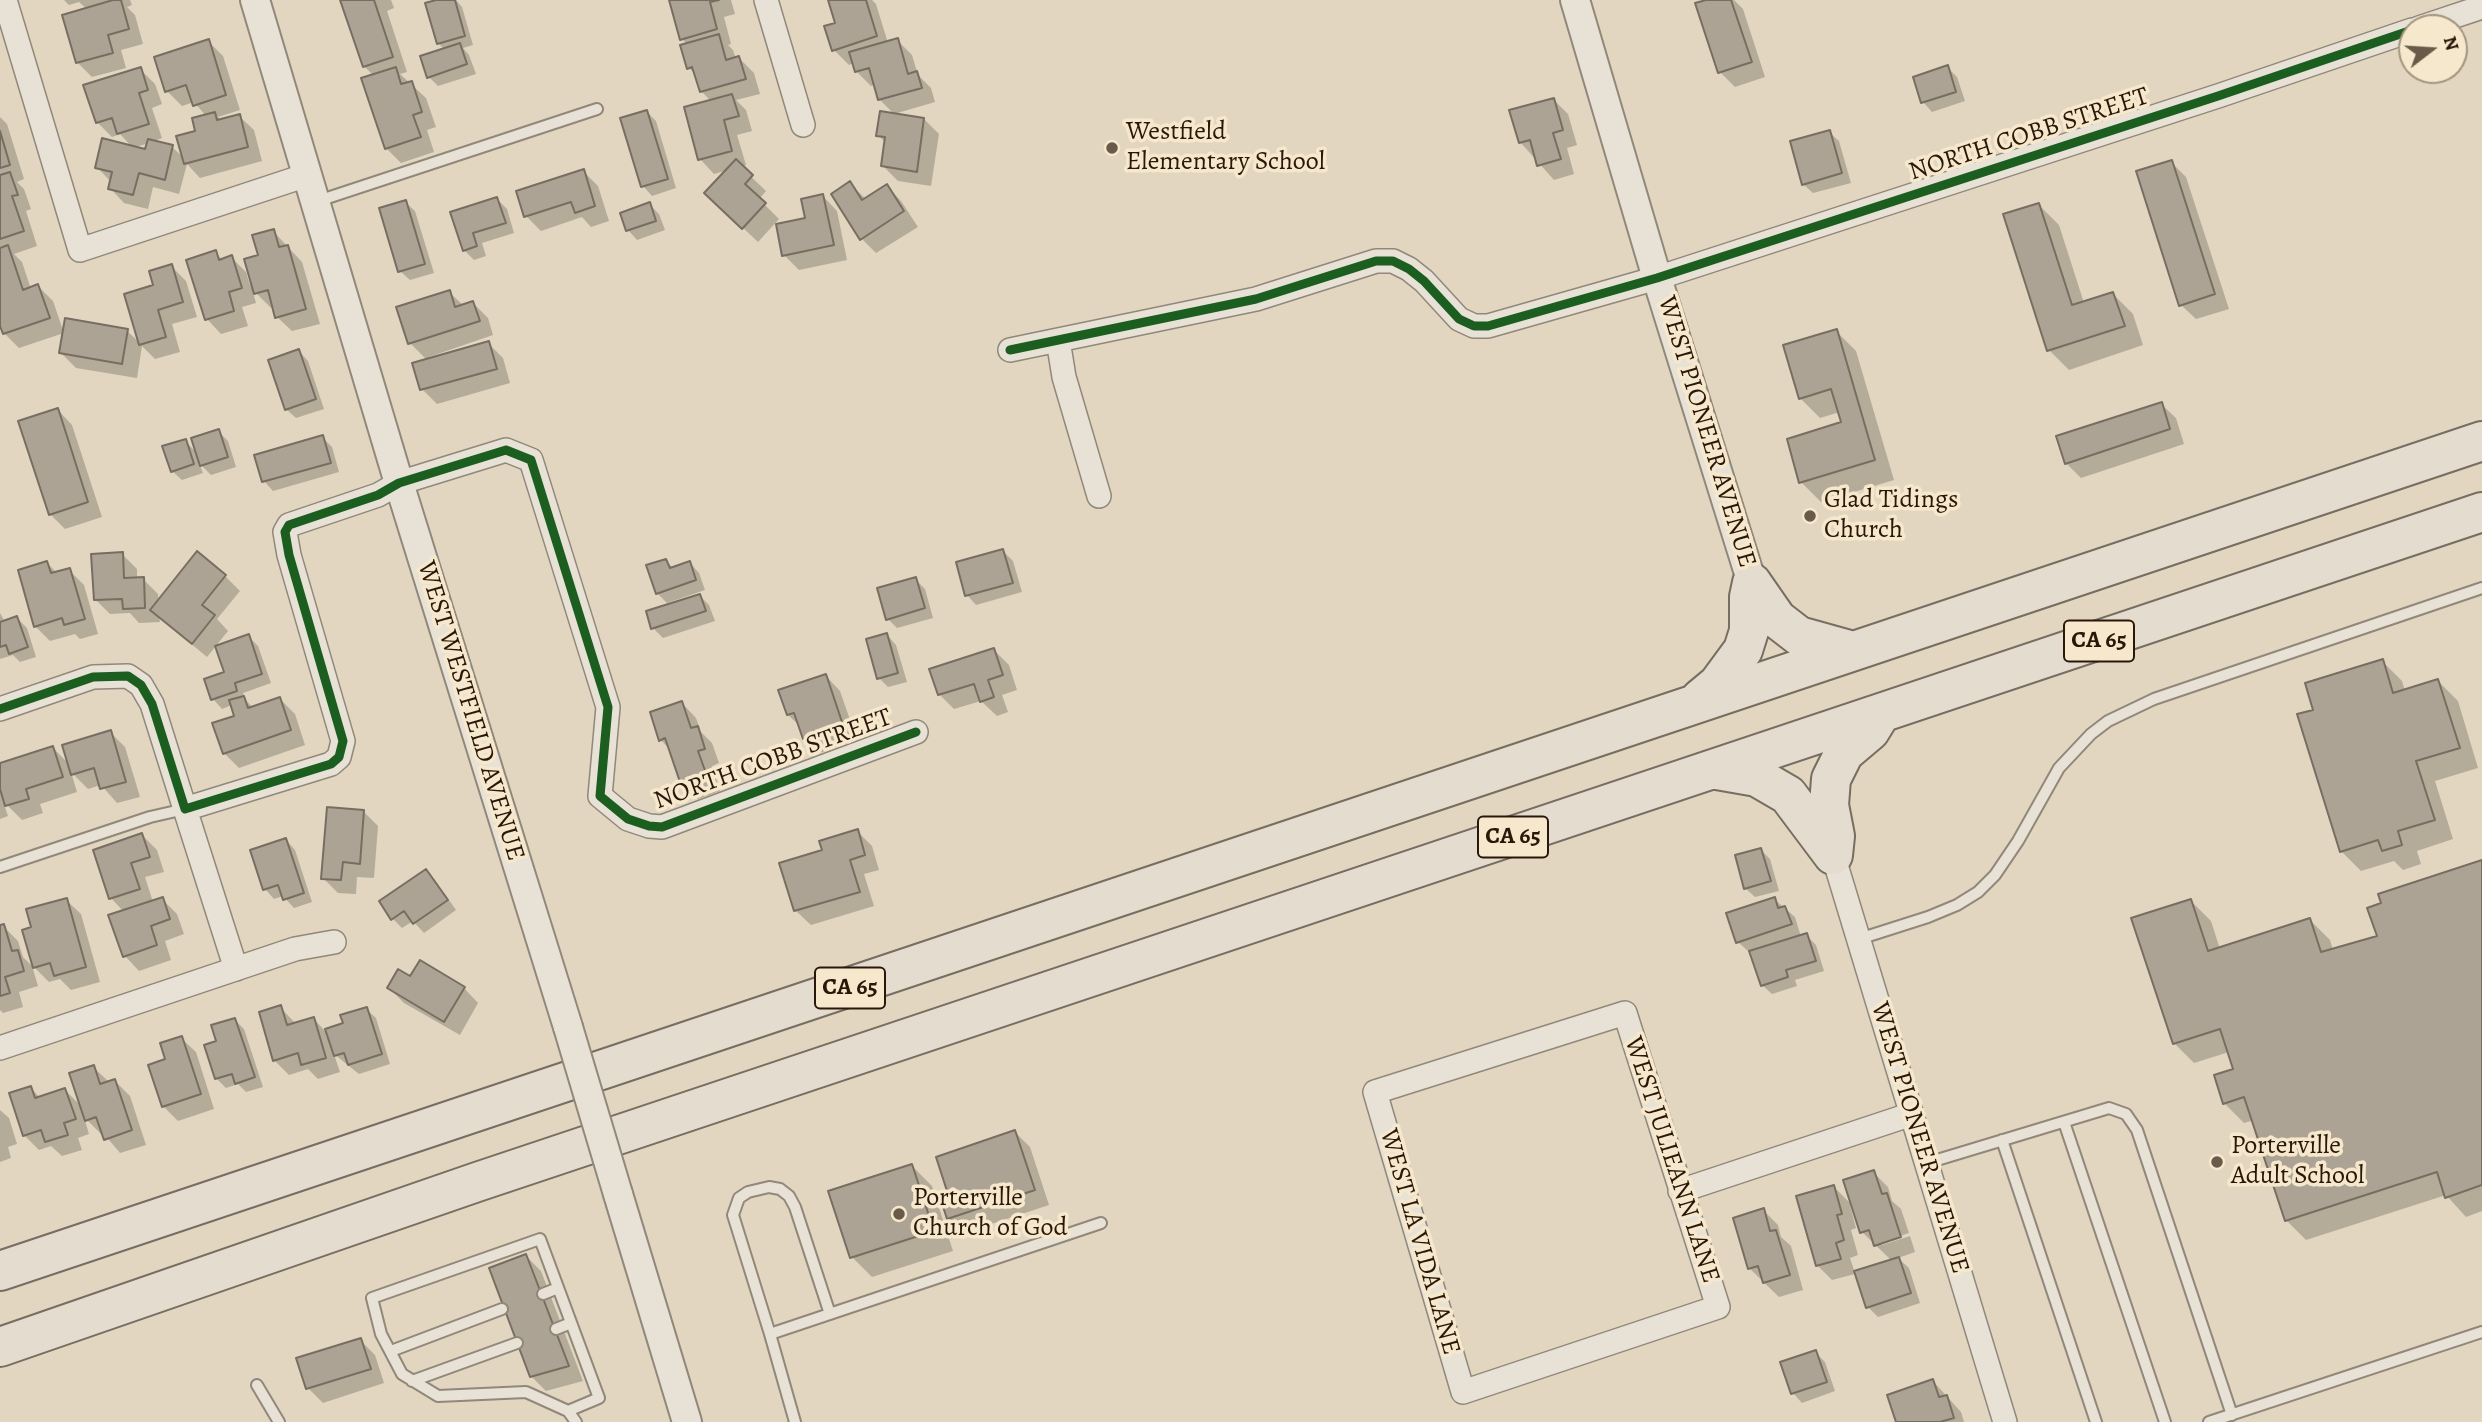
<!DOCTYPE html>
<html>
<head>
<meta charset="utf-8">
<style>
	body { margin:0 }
	#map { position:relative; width:2482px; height:1422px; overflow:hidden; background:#e2d6c0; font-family:Alegreya,serif }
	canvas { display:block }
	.north { position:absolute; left:2398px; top:14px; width:70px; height:70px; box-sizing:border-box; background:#f6e8cc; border:2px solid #a4947e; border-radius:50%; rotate:73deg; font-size:19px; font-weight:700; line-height:28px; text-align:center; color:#2a170a }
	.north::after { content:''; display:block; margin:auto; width:24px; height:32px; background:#6a5a4a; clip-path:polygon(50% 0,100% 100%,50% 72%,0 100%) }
</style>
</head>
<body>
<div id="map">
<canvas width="2482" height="1422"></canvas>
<div class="north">N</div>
</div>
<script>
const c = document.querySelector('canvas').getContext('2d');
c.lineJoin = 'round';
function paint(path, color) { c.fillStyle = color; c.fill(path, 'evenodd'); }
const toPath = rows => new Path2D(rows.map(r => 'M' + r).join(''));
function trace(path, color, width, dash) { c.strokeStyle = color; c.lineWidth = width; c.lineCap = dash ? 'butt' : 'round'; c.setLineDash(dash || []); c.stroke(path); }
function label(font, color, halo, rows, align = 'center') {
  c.font = font + ' Alegreya,serif'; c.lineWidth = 7; c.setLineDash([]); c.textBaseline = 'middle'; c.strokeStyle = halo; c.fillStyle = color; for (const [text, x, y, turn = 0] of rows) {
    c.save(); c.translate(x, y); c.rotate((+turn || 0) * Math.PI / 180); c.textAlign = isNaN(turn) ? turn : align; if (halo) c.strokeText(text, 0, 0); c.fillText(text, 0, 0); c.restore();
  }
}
paint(toPath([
	[64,0,130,0,132,5,127,7,135,15,143,44,121,50,126,68,92,77,77,62,87,9,79,2,69,5],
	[342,0,391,0,394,8,387,11,407,72,400,74,426,98,436,127,427,130,434,152,401,163,386,148,374,76,364,66],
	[442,0,456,0,462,7,473,45,463,48,469,55,476,74,438,86,429,77,445,50,438,43],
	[670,0,731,0,735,14,724,17,731,44,728,45,733,50,736,59,739,58,754,73,760,94,736,100,746,110,752,131,737,135,746,165,741,167,766,191,759,199,779,219,758,242,722,208,728,170,714,174,700,159,711,101,701,91,697,76,689,68,687,44,682,39],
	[830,0,872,0,876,4,888,43,897,40,912,55,918,75,931,88,935,102,894,114,879,99,875,85,871,86,856,71,854,63,849,65,834,50,838,24],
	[1712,0,1734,0,1743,9,1765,77,1735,87,1720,72],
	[208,41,223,56,240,110,218,117,221,120,239,116,254,130,262,161,200,178,187,164,179,194,153,187,148,209,124,203,110,188,111,182,97,167,147,151,149,143,133,148,120,134,112,137,97,122,140,69,155,84,162,104,152,108,162,138,152,142,172,147,184,158,206,116,194,102,182,106,167,91],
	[1947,67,1957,77,1965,101,1932,112,1923,102],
	[1553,99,1568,114,1577,145,1567,148,1574,174,1554,180,1520,142],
	[647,112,656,121,676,188,652,196,643,186],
	[0,117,7,124,24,179,17,182,24,189,31,209,26,211,37,246,14,254,22,262,31,289,38,286,53,301,64,333,19,348,4,333,0,321],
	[924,119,939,134,931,186,898,181,883,166,886,143,878,135],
	[1829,132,1839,141,1851,183,1813,193,1803,184],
	[2171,162,2186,177,2229,309,2196,319,2181,305],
	[583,171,598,186,609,221,591,227,582,217,541,231,526,216],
	[850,184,866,199,887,186,901,201,918,227,876,253,861,238],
	[823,196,837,211,847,260,799,270,784,255],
	[497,199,507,209,514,233,482,243,486,256,474,260,464,250,452,213],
	[405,202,415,211,434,273,410,280,400,271],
	[649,204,659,214,665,230,637,240,628,230],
	[2039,205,2059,225,2084,303,2113,294,2133,314,2143,345,2069,370,2049,350],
	[273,231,302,262,320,324,292,331,277,317,274,307,271,308,252,289,256,303,242,307,248,326,221,334,207,319,215,253,223,260,231,257,246,272,250,285,253,284,260,256],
	[171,266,186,281,197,317,172,324,180,352,155,359,142,346,137,378,76,368,61,353,127,331,140,343,155,286],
	[449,292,464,306,473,303,488,318,493,335,429,357,430,360,488,343,503,358,510,383,437,404,422,389,427,360,410,343],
	[1836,331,1856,351,1894,480,1821,502,1801,482,1844,424,1840,412,1820,418,1800,398],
	[299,351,308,361,324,409,296,418,286,409],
	[2161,404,2176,418,2184,444,2081,478,2066,463],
	[58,410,72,425,102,517,65,529,50,514],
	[218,431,228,441,236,467,211,475,199,463,203,473,182,480,172,471,185,441,197,453],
	[322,437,332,447,339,472,273,491,264,481],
	[1003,551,1013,561,1022,592,976,605,967,595],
	[122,554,137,569,137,579,143,579,158,594,159,602,225,576,240,591,217,619,228,631,207,657,159,617,160,622,139,623,130,613,110,614,95,599],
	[666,561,674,569,690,563,699,573,705,590,667,603,657,593],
	[47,563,57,573,69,570,84,585,98,634,80,639,75,634,50,641,35,626],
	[915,579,925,589,933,618,897,628,888,619],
	[700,596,709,605,715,621,663,638,653,628],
	[0,613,5,622,17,618,27,628,36,657,20,662,13,655,0,659],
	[887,635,896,645,907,682,888,687,879,678],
	[248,636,258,646,271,683,243,693,246,700,253,708,280,699,295,714,305,745,239,768,224,753,236,717,232,705,222,709,213,699],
	[994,650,1009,665,1017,690,1002,695,1008,712,997,716,981,701,954,709,939,694],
	[2382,661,2402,681,2405,691,2438,681,2458,701,2478,768,2435,781,2453,839,2417,851,2421,864,2403,870,2394,861,2361,871,2341,851,2315,711],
	[826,676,840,691,857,740,819,753,805,738,801,727,788,715],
	[682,703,696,718,701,732,712,743,719,763,712,766,720,791,698,799,683,784,671,751,661,740],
	[110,732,125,747,140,797,117,803,101,785,88,789,71,772,77,792,40,804,43,813,22,820,3,801,8,816,0,819,0,765,53,748,70,765],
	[363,811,378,826,374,878,357,877,356,894,338,893,323,878],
	[857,831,872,846,879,870,864,874,874,906,811,925,796,911,782,864,824,851],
	[142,835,157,850,164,872,145,877,153,902,162,899,177,914,184,934,165,941,171,960,139,971,125,956,124,912,111,898],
	[286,840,295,850,312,902,294,908,283,896,274,899,265,889],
	[1761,850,1770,859,1779,891,1755,897,1745,888],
	[2482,861,2482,1211,2466,1217,2446,1195,2306,1240,2286,1220,2254,1120,2244,1123,2224,1103,2235,1070,2229,1052,2194,1063,2174,1043,2191,901,2211,921,2220,949,2310,920,2330,940,2333,950,2379,938],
	[425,871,435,880,456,910,424,933,413,921,402,928,393,919],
	[1774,899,1795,917,1801,937,1806,935,1816,945,1824,971,1795,980,1797,986,1772,994,1762,985,1751,950,1748,951,1738,942],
	[66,900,81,914,100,982,71,990,60,979,49,982,34,967,33,928],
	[3,926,18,941,23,957,32,966,38,986,19,992,23,1007,3,1013,0,1010,0,927],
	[410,979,464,988,478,1003,460,1035,404,1003,389,988],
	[280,1007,296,1024,314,1019,325,1031,345,1024,366,1009,376,1018,390,1064,359,1074,334,1054,340,1072,318,1079,308,1069,289,1075,274,1060],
	[235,1020,244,1029,263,1087,246,1092,238,1084,226,1088,216,1078,218,1042],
	[181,1038,196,1052,214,1109,178,1121,163,1106,167,1060],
	[93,1067,108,1081,115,1081,130,1096,146,1145,120,1153,104,1134,102,1135,84,1117,89,1134,78,1138,82,1150,62,1156,51,1146,39,1150,24,1135,31,1088,40,1098,65,1090,83,1108],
	[0,1110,9,1118,17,1144,8,1147,11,1158,0,1162],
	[1015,1132,1030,1147,1049,1205,964,1233,949,1218,950,1193],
	[912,1166,932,1186,953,1251,872,1277,852,1257],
	[1873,1172,1888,1187,1892,1201,1901,1209,1909,1233,1879,1243,1882,1245,1910,1236,1915,1252,1898,1258,1909,1268,1920,1303,1878,1317,1868,1307,1855,1274,1832,1280,1817,1265,1834,1187,1849,1202,1856,1228,1851,1230,1858,1255,1850,1258,1855,1273,1892,1261,1862,1232],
	[1763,1210,1778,1225,1781,1237,1791,1246,1803,1290,1779,1297,1749,1268],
	[526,1256,541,1271,583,1381,546,1391,531,1376],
	[360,1340,375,1355,384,1383,323,1403,308,1388],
	[1815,1352,1825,1362,1835,1391,1802,1403,1793,1393],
	[1933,1381,1961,1412,1964,1422,1897,1422]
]), '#0003');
const building = toPath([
	[113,0,121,0,129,29,108,35,113,53,76,63,62,15,113,0],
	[340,0,374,0,393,57,363,67,340,0],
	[436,0,455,0,465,36,437,44,425,3,436,0],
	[669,0,719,0,710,2,717,29,680,40,669,0],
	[828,0,866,0,877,36,832,51,824,26,835,23,828,0],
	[1706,0,1731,0,1752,62,1718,73,1695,3,1706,0],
	[719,34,726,60,739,56,746,79,700,92,692,67,687,69,680,45,719,34],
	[898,38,908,74,917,71,922,88,878,100,869,68,855,72,849,52,898,38],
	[209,39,226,95,193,106,186,85,165,92,154,57,209,39],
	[460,43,467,64,427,78,420,56,460,43],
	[1948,65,1956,92,1921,103,1913,77,1948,65],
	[141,67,148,90,139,93,149,124,117,134,112,118,96,123,83,85,141,67],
	[396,67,401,84,412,81,422,112,413,115,421,137,385,149,361,78,396,67],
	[732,94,739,116,724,120,732,151,698,160,684,107,732,94],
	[1554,98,1563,130,1553,133,1561,159,1537,166,1530,140,1519,143,1509,110,1554,98],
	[647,110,668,179,641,187,620,118,647,110],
	[880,111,924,118,917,172,881,166,885,137,876,136,880,111],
	[215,112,217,120,240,114,248,147,184,164,176,136,195,131,192,118,215,112],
	[1830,130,1842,173,1802,185,1790,141,1830,130],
	[0,131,10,165,0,168,0,131],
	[102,138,145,149,148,139,173,145,165,180,139,173,133,195,108,189,112,172,95,168,102,138],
	[736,159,753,175,745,184,766,203,742,229,704,193,736,159],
	[2172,160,2215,294,2179,306,2136,171,2172,160],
	[584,169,595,206,575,213,571,202,524,217,516,191,584,169],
	[10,172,18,195,12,196,24,231,0,239,0,175,10,172],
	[850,181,862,200,887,184,904,211,860,240,831,194,850,181],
	[823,194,834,245,782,256,776,224,805,218,801,199,823,194],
	[497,197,506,223,473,233,477,246,463,251,450,212,497,197],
	[406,200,425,264,398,272,379,208,406,200],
	[650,202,656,221,626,231,620,213,650,202],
	[2039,203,2072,305,2113,292,2125,326,2047,351,2003,214,2039,203],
	[274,229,279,247,288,245,306,309,275,318,268,290,254,294,244,259,258,255,252,235,274,229],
	[8,245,23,290,38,284,50,318,3,334,0,326,0,248,8,245],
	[216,250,219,260,232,255,242,288,229,292,234,311,205,320,186,260,216,250],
	[172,264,183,302,158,310,166,337,139,345,124,294,153,285,149,271,172,264],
	[450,290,455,307,473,301,480,321,408,344,396,307,450,290],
	[65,318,128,329,122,364,59,353,65,318],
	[1837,329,1875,460,1799,483,1787,439,1841,422,1831,389,1799,399,1783,345,1837,329],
	[489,341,497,369,420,390,412,363,489,341],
	[299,349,316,399,285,410,268,360,299,349],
	[2162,402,2170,429,2065,464,2056,436,2162,402],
	[58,408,88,502,49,515,18,421,58,408],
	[219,429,228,457,200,466,191,438,219,429],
	[323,435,331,463,262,482,254,455,323,435],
	[186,439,194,464,171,472,162,446,186,439],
	[1003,549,1013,583,965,596,956,562,1003,549],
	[197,551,226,575,202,605,215,615,192,644,150,610,197,551],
	[123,552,124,578,144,577,145,608,123,609,122,599,94,600,91,554,123,552],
	[666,559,670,568,690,561,696,580,656,594,646,565,666,559],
	[47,561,51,573,70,568,85,619,64,625,62,618,34,627,18,570,47,561],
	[916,577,925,608,886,620,877,588,916,577],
	[700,594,706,611,651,629,646,611,700,594],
	[17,616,28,647,9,654,6,645,0,647,0,622,17,616],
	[887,633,898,673,877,679,866,639,887,633],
	[249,634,262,674,235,683,237,691,211,700,204,679,224,672,215,646,249,634],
	[994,648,1003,675,988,680,994,697,980,702,974,684,938,695,929,669,994,648],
	[2383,659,2393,693,2438,679,2460,748,2416,761,2435,820,2398,831,2402,845,2382,851,2378,840,2340,852,2297,714,2313,710,2305,683,2383,659],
	[826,674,843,725,803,739,794,713,787,715,778,690,826,674],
	[244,696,248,708,280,697,291,730,223,754,212,723,234,716,229,700,244,696],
	[682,701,691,728,698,726,705,749,698,751,707,776,681,785,665,738,659,741,650,712,682,701],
	[111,730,126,782,100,789,94,768,71,775,62,745,111,730],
	[53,746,63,777,26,789,29,799,5,806,0,789,0,763,53,746],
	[327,807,364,810,360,864,343,862,341,880,321,879,327,807],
	[858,829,865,855,850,860,860,892,794,911,779,863,822,850,819,841,858,829],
	[142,833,150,857,131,863,140,889,109,899,93,850,142,833],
	[286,838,304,893,283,900,278,885,263,890,250,850,286,838],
	[1761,848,1771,881,1744,889,1735,855,1761,848],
	[2482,860,2482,1185,2445,1198,2437,1172,2285,1221,2244,1097,2223,1104,2214,1075,2233,1069,2220,1029,2173,1044,2131,918,2191,899,2208,951,2310,918,2321,952,2377,936,2367,908,2381,903,2378,894,2482,860],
	[426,869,448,900,413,924,404,911,391,920,379,901,426,869],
	[163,897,170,919,151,926,157,945,123,957,108,915,163,897],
	[1775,897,1778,908,1785,906,1792,924,1736,943,1726,913,1775,897],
	[67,898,86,967,54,976,50,963,33,968,22,930,31,927,26,909,67,898],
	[4,924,12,951,18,950,24,971,5,977,10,993,0,996,0,925,4,924],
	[1807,933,1816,961,1786,970,1788,977,1761,986,1749,951,1807,933],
	[420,960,465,987,444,1022,387,988,398,969,410,976,420,960],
	[281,1005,287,1025,314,1017,326,1058,301,1065,298,1053,273,1061,259,1012,281,1005],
	[367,1007,382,1054,348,1065,344,1053,334,1056,325,1029,343,1023,340,1015,367,1007],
	[235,1018,255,1077,235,1084,232,1074,215,1079,204,1045,216,1041,211,1025,235,1018],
	[182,1036,201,1094,162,1107,148,1065,165,1059,160,1043,182,1036],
	[94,1065,100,1084,115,1079,132,1130,104,1140,96,1117,85,1121,69,1073,94,1065],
	[31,1086,35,1098,65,1088,76,1119,64,1123,68,1135,45,1142,41,1130,23,1136,9,1093,31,1086],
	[1015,1130,1035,1190,947,1219,939,1194,947,1191,936,1157,1015,1130],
	[912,1164,934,1231,850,1258,828,1191,912,1164],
	[1874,1170,1882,1194,1887,1193,1901,1237,1874,1246,1869,1230,1860,1233,1843,1180,1874,1170],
	[1834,1185,1842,1214,1837,1215,1844,1240,1836,1243,1841,1259,1816,1266,1796,1196,1834,1185],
	[1764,1208,1770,1231,1776,1230,1790,1275,1763,1283,1758,1266,1748,1269,1733,1218,1764,1208],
	[526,1254,569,1366,530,1377,489,1268,526,1254],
	[1899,1257,1911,1293,1866,1308,1854,1271,1899,1257],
	[361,1338,371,1369,306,1389,296,1358,361,1338],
	[1816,1350,1827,1382,1791,1394,1780,1362,1816,1350],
	[1933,1379,1939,1397,1947,1395,1954,1418,1940,1422,1896,1422,1887,1395,1933,1379]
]);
paint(building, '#ada395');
trace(building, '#776e61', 2);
const service = toPath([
	[318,201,597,109],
	[0,867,150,817,185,809],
	[1859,939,1928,917,1957,905,1978,892,1995,875,2018,841,2059,768,2091,734,2108,721,2154,699,2482,588],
	[2064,1122,2165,1422],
	[2002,1140,2096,1422],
	[1927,1163,2109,1108,2126,1114,2137,1130,2232,1415],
	[543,1294,558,1288],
	[556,1329,571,1323],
	[770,1334,733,1215,739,1198,748,1192,769,1187,780,1189,789,1196,795,1207,830,1314],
	[391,1351,502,1309],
	[412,1381,517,1343],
	[257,1385,279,1422],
	[568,1411,599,1398,540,1239,372,1298,381,1334,402,1374,438,1396,526,1392,568,1411,576,1422],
	[795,1422,770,1334,1101,1223],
	[2209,1422,2482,1332]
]);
const minor = toPath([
	[5,0,80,250,307,175],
	[766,0,803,125],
	[2419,28,2482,7],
	[1058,340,1064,377,1099,496],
	[1010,350,1256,299,1376,261,1393,261,1409,269,1424,281,1459,319,1474,326,1488,326,1657,278,2218,96,2412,30],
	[0,709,93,677,128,676,141,685,152,704,185,809,331,764,339,757,343,741,289,555,285,532,289,525,378,495,399,483,506,450,531,460,608,707,600,796,628,819,649,826,662,827,916,732],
	[185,809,236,969],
	[1833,855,2005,1422],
	[1625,1013,1718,1307,1463,1392,1375,1092,1625,1013],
	[0,1048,295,949,334,942],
	[1680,1191,1912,1114]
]);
const tertiary = toPath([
	[255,0,399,483,568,1027],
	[1575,0,1657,278,1752,583],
	[618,1194,687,1422]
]);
const motorway = toPath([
	[1752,583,1777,619,1799,636,1853,651],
	[1700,699,1718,684,1743,650,1749,631,1749,597,1752,583],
	[1717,770,1757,777,1788,795,1833,855],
	[1833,855,1835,836,1829,805,1831,779,1844,753,1870,731,1878,718],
	[0,1271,2482,441],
	[0,1347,477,1182,2482,512]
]);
trace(service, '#91887a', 14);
trace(minor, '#91887a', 26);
trace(tertiary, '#91887a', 32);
trace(motorway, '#776e61', 42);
trace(service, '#e7e1d6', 10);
trace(minor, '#e7e1d6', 23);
trace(tertiary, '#e7e1d6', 28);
trace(motorway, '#e3dccf', 38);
const tertiaryBridge = toPath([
	[568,1027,618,1194]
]);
trace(tertiaryBridge, '#91887a', 32, []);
trace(tertiaryBridge, '#e7e1d6', 28);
trace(toPath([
	[1010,350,1256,299,1376,261,1393,261,1409,269,1424,281,1459,319,1474,326,1488,326,1657,278,2218,96,2412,30],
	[0,709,93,677,128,676,141,685,152,704,185,809,331,764,339,757,343,741,289,555,285,532,289,525,378,495,399,483,506,450,531,460,608,707,600,796,628,819,649,826,662,827,916,732]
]), '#1b5e20', 9);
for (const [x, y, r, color] of [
	[1112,148,7,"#6a5a4a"],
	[1810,516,7,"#6a5a4a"],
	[2217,1162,7,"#6a5a4a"],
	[899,1214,7,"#6a5a4a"]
]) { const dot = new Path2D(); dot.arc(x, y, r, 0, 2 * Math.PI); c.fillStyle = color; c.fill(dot); trace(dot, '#f6e8cc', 2.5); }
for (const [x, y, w] of [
	[2099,641,70],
	[1513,837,70],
	[850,988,70]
]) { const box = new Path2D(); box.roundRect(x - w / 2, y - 20.5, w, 41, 5); c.fillStyle = '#f6e8cc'; c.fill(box); trace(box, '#2a170a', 2); }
label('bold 24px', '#2a170a', null, [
	["CA 65",2099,641],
	["CA 65",1513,837],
	["CA 65",850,988]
]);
label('26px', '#2a170a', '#f6e8cc', [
	["Westfield",1126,133],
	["Elementary School",1126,163],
	["Glad Tidings",1824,501],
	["Church",1824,531],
	["Porterville",2231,1147],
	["Adult School",2231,1177],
	["Porterville",913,1199],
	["Church of God",913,1229]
], 'left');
label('26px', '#2a170a', '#f6e8cc', [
	["NORTH COBB STREET",2029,135,-18],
	["WEST PIONEER AVENUE",1706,432,73],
	["WEST WESTFIELD AVENUE",470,711,73],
	["NORTH COBB STREET",773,760,-20],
	["WEST PIONEER AVENUE",1919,1138,73],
	["WEST JULIEANN LANE",1671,1160,72],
	["WEST LA VIDA LANE",1419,1242,74]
]);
</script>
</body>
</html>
